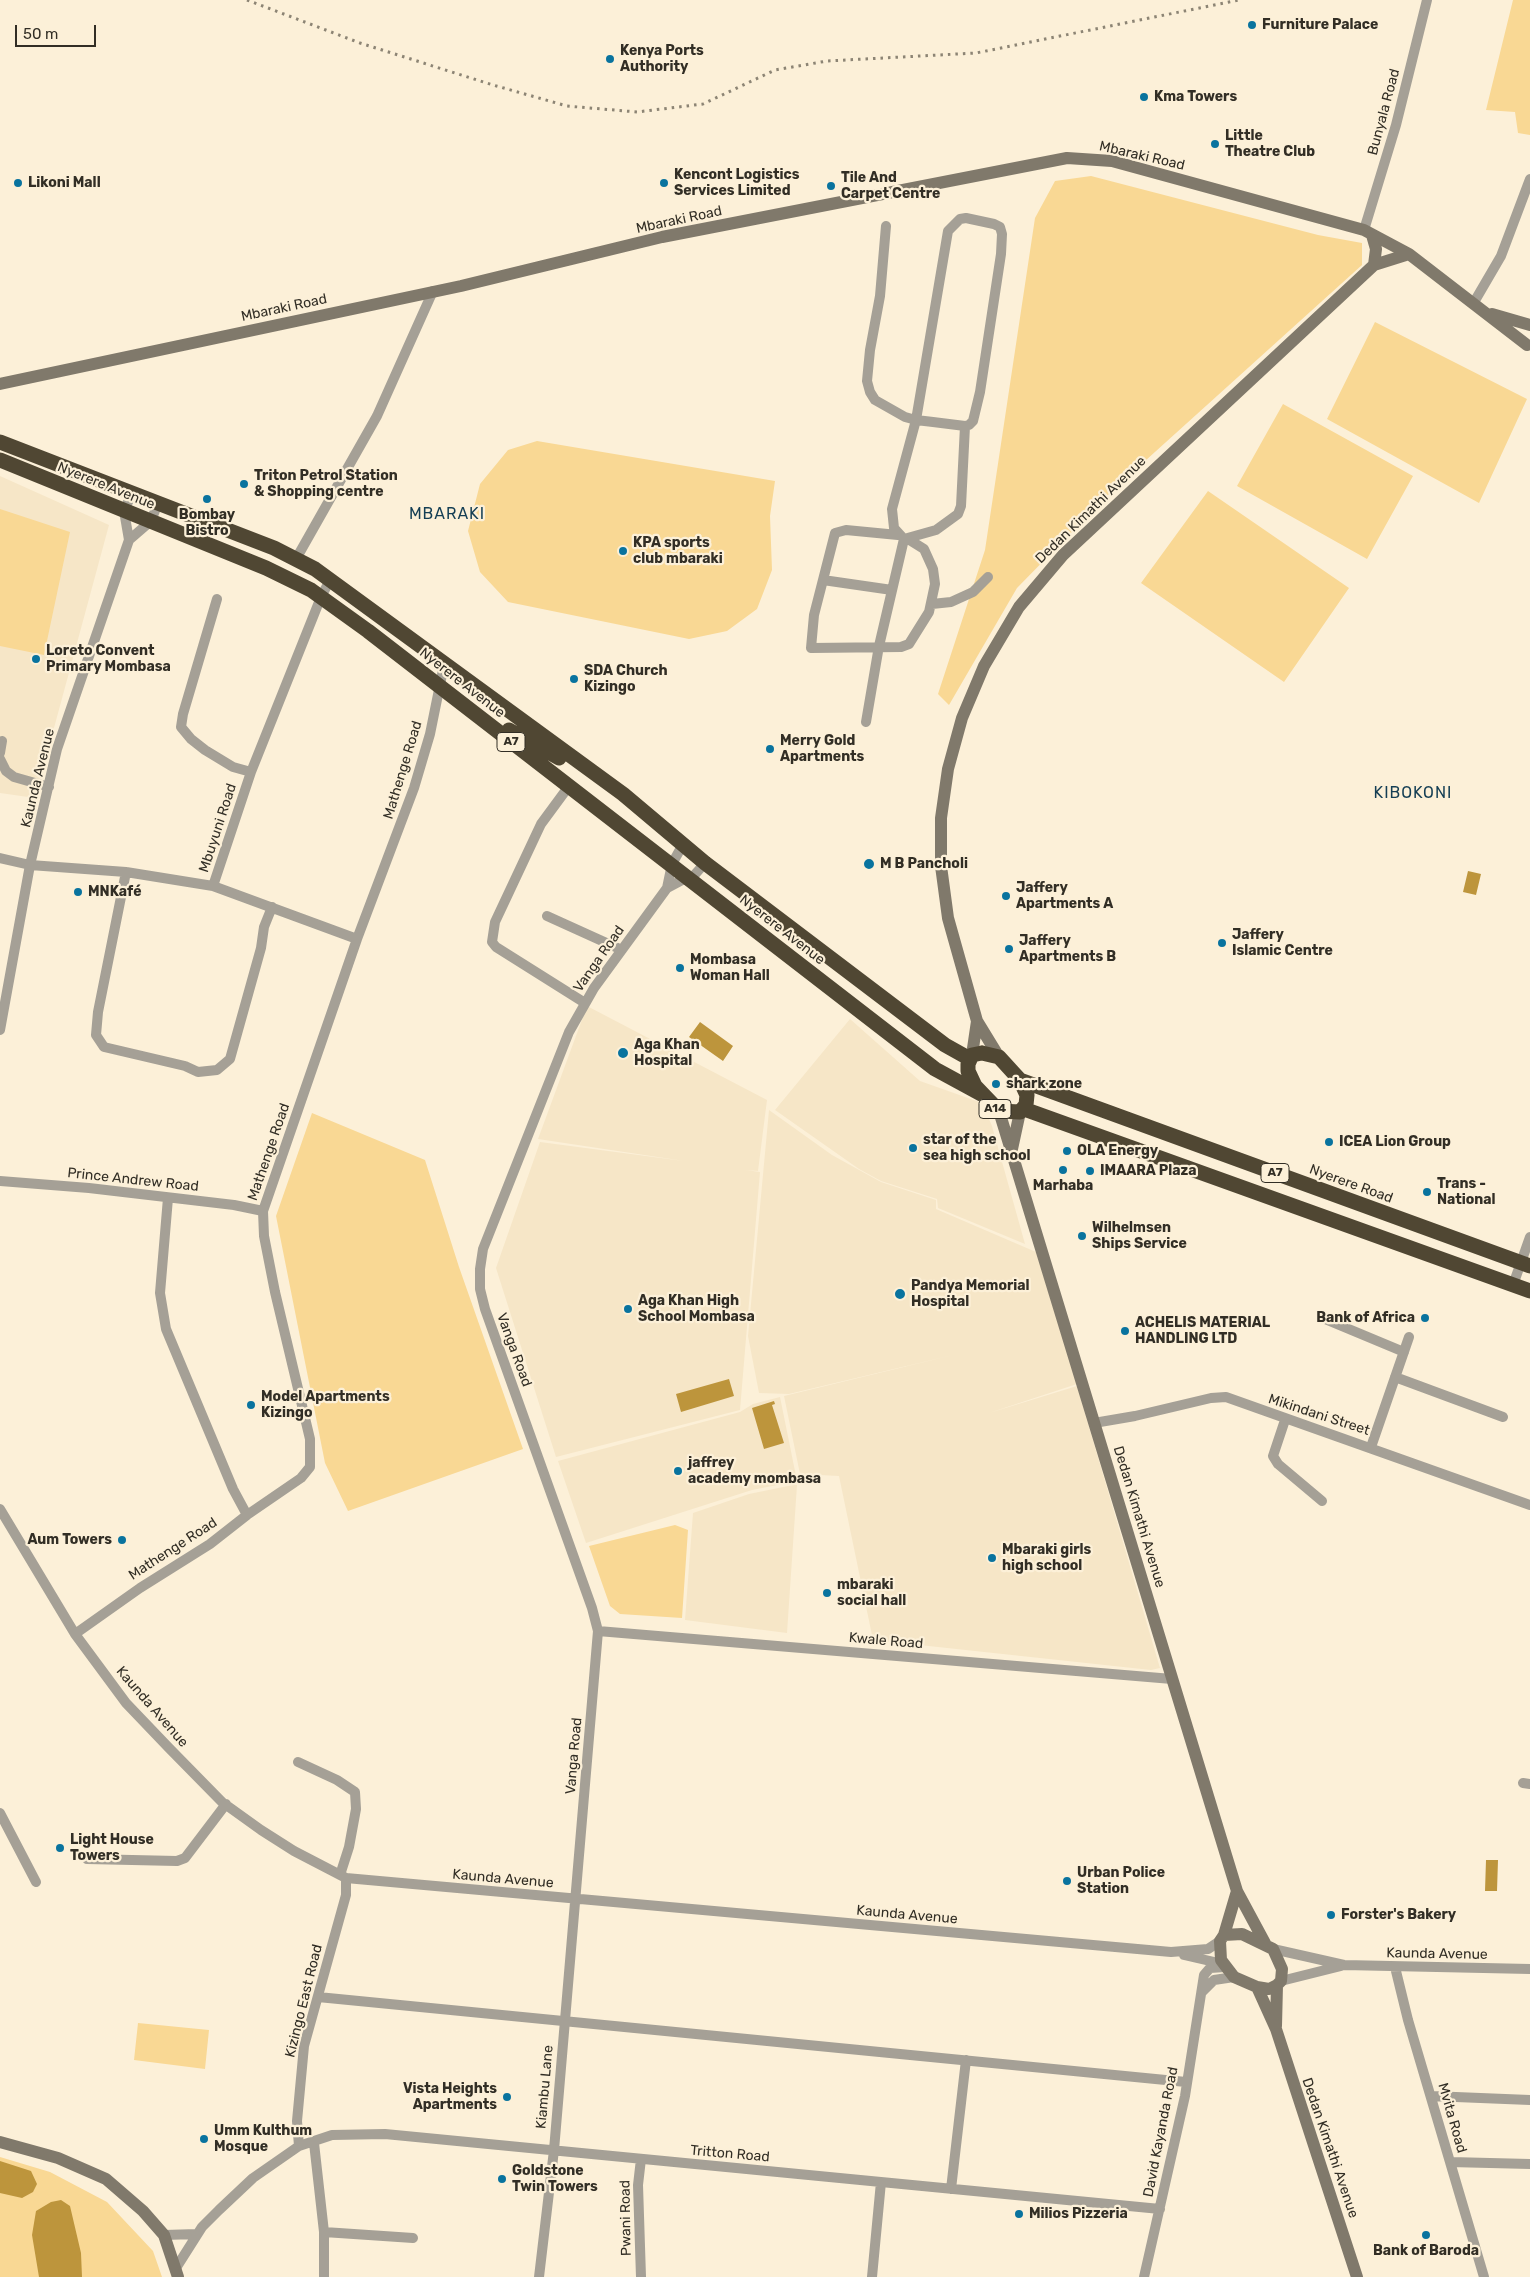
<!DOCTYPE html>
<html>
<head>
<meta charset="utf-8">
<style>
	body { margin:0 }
	#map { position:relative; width:1530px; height:2277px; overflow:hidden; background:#fcf0d8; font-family:Rubik,sans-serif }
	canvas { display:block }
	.scale { position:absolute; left:15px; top:25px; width:81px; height:22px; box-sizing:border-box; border:2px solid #322e25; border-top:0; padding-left:6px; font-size:15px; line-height:18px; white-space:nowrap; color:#322e25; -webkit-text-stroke:4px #fcf0d8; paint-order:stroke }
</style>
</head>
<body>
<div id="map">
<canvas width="1530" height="2277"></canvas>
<div class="scale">50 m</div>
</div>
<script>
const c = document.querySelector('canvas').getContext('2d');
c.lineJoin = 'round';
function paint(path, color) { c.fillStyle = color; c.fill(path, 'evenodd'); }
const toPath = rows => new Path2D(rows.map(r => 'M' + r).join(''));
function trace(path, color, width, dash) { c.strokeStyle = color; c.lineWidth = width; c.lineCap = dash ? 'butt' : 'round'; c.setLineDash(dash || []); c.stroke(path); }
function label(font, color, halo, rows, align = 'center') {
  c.font = font + ' Rubik,sans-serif'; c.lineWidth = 4.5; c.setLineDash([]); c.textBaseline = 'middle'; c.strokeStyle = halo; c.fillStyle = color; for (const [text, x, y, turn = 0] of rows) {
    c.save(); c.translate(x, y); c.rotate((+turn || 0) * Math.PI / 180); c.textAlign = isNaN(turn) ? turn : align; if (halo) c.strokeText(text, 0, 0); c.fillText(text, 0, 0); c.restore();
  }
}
paint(toPath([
	[0,476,109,525,35,798,0,793],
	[587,1006,767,1100,758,1171,746,1170,760,1172,740,1410,556,1457,496,1268,540,1142,684,1161,538,1139],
	[850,1019,920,1081,982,1103,992,1126,1025,1244,938,1208,937,1199,881,1181,859,1169,775,1110],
	[769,1110,832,1155,881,1182,936,1200,936,1209,1036,1252,1077,1384,989,1413,1077,1386,1160,1668,1151,1670,873,1640,839,1476,800,1474,784,1396,957,1354,789,1394,759,1393,748,1336],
	[780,1397,797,1481,752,1490,586,1543,558,1461,740,1412,753,1404],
	[793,1485,797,1485,787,1633,685,1620,693,1513,749,1494]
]), '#f6e6c7');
paint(toPath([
	[1513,0,1530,0,1530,135,1518,133,1515,112,1486,110],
	[1091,176,1318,235,1362,243,1362,265,1114,489,1017,588,949,705,938,694,985,550,1035,218,1055,181],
	[1375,322,1527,399,1479,503,1327,419],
	[1283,404,1413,476,1367,559,1237,486],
	[537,441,775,481,770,516,772,570,757,609,727,631,689,639,508,602,480,572,468,531,480,484,508,450],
	[1208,491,1349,588,1284,682,1141,583],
	[0,509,70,532,44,655,0,646],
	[312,1113,425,1160,459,1267,523,1449,348,1511,325,1463,276,1216],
	[675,1525,688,1530,682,1618,620,1614,610,1606,589,1546],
	[138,2023,209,2030,205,2069,134,2060],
	[0,2157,50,2172,107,2202,153,2251,162,2277,0,2277]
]), '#f9d894');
paint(toPath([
	[1468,871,1481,874,1476,895,1463,892],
	[700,1022,733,1046,723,1061,689,1037],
	[729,1379,734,1396,681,1412,676,1394],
	[774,1401,775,1404,772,1405,784,1443,764,1449,752,1408],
	[1486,1860,1498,1860,1497,1891,1485,1891],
	[0,2161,31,2171,37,2184,33,2192,22,2198,0,2193],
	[61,2200,70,2206,81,2253,82,2277,39,2277,32,2235,36,2211,51,2202]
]), '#bd953c');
trace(toPath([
	[886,226,880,296,870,350,867,381,870,392,875,400,905,417,916,420,933,422,965,426,969,425,973,421,980,392,1001,254,1002,234,1000,227,994,224,966,218,960,219,948,231,916,420,892,509,894,528,904,539,936,530,958,514,961,506,965,426],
	[1364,230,1396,125,1427,0],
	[1473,304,1501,256,1530,179],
	[898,535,846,530,835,533,814,615,811,648,901,647,909,644,929,612,935,584,933,569,924,549,908,539],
	[129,540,124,511,132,493],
	[296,559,377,416,433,291],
	[823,580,892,590],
	[217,599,183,714,181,727,191,739,205,750,233,767,251,772],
	[932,604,951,602,973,592,988,577],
	[866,722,879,646,904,539],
	[0,753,2,741],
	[0,759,6,771,14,777,49,787],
	[569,786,541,824,495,922,492,942,496,947,585,1003],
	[0,858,30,865,126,872,213,886,251,772,321,597,330,580],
	[126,872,98,1012,96,1035,104,1047,185,1066,198,1072,217,1070,230,1059,261,948,264,927,272,907],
	[213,886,357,939],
	[667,888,682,880,690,880,705,863],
	[547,916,622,950],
	[0,1030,30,865,57,749,129,540,151,521,158,503],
	[0,1181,89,1188,234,1205,263,1211],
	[168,1198,160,1293,166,1329,233,1489,247,1515],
	[1513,1285,1530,1237],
	[1320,1317,1404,1352],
	[1395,1377,1503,1417],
	[1285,1420,1273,1456,1278,1464,1322,1501],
	[1094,1423,1135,1416,1211,1398,1226,1397,1530,1505],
	[1371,1447,1409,1337],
	[0,1509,75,1634,126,1703,169,1748,222,1802,261,1830,294,1851,346,1878,1171,1952,1208,1949,1220,1941],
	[598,1631,1172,1679],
	[75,1634,140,1588,210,1544,247,1515,301,1478,310,1467,310,1439,275,1292,264,1236,263,1211,357,939,414,788,430,734,444,665],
	[298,1762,337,1780,355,1792,356,1809,349,1847,340,1875],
	[1523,1783,1530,1784],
	[0,1813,36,1882],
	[87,1859,177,1861,185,1858,226,1804],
	[1273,1949,1344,1965,1530,1969],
	[1184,1955,1223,1964],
	[1395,1967,1408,2020,1484,2277],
	[1281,1981,1341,1966],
	[1202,1992,1214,1980,1234,1977],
	[318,1997,1186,2082],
	[1431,2096,1530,2100],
	[314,2143,324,2232,324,2277],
	[299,2146,332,2135,385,2134,1160,2209],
	[641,2159,638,2185,641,2277],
	[1450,2162,1530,2164],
	[951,2189,966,2060],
	[324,2232,413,2238],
	[164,2235,197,2234],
	[176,2268,202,2227,219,2210,253,2178,299,2146,297,2121,304,2046,346,1895,346,1878],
	[539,2277,554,2150,598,1631,592,1608,485,1309,480,1289,480,1269,483,1249,569,1032,594,988,667,888,672,864,682,846],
	[872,2277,881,2182],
	[1144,2277,1185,2096,1204,1975,1210,1968,1225,1967]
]), '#a5a096', 10);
trace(toPath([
	[1372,235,1376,249,1374,265],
	[1492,314,1530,325],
	[0,384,461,286,662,237,1067,158,1112,161,1364,230,1409,254,1527,345],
	[972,1055,977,1021],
	[999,1057,977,1021,948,918,941,866,941,818,948,769,962,718,984,666,1019,607,1063,555,1374,265,1409,254],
	[999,1111,1237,1891,1265,1943],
	[1012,1149,1020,1112],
	[1224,1935,1242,1934,1273,1949,1282,1969,1281,1981,1277,1985,1269,1989,1257,1987,1234,1977,1221,1960,1220,1941,1224,1935,1237,1891],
	[1257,1987,1276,2029,1357,2277],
	[1276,2026,1277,1985],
	[0,2142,58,2158,106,2179,143,2211,164,2235,178,2277]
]), '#80796b', 12);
trace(toPath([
	[0,442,274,548,315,569,623,794,705,863,945,1045,970,1059],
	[0,460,266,568,311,590,368,631,935,1069,981,1094],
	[509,730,559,758],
	[982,1053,999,1057,1020,1080,1027,1095,1026,1105,1020,1112,999,1111,975,1086,968,1071,968,1064,972,1055,982,1053],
	[1020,1080,1530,1266],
	[1024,1109,1530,1291]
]), '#504733', 15);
trace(toPath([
	[247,0,360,43,493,85,567,106,637,112,703,104,775,70,827,61,976,53,1239,0]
]), '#8c8474', 3, [2.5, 5]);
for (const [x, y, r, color] of [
	[1252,25,5,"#09739e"],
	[610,59,5,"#09739e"],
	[1144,97,5,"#09739e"],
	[1215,144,5,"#09739e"],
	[18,183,5,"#09739e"],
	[664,183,5,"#09739e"],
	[831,186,5,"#09739e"],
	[244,484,5,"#09739e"],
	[207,499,5,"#09739e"],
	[623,551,5,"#09739e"],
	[36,659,5,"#09739e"],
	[574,679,5,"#09739e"],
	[770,749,5,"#09739e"],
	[869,864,6,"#09739e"],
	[78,892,5,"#09739e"],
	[1006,896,5,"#09739e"],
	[1222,943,5,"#09739e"],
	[1009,949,5,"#09739e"],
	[680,968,5,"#09739e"],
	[623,1053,6,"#09739e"],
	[996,1084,5,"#09739e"],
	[1329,1142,5,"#09739e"],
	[913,1148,5,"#09739e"],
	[1067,1151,5,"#09739e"],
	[1063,1170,5,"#09739e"],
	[1090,1171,5,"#09739e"],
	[1427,1192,5,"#09739e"],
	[1082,1236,5,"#09739e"],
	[900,1294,6,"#09739e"],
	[628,1309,5,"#09739e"],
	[1425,1318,5,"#09739e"],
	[1125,1331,5,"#09739e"],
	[251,1405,5,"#09739e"],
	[678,1471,5,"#09739e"],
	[122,1540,5,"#09739e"],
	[992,1558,5,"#09739e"],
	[827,1593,5,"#09739e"],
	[60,1848,5,"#09739e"],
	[1067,1881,5,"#09739e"],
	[1331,1915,5,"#09739e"],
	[507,2097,5,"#09739e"],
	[204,2139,5,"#09739e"],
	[502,2179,5,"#09739e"],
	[1019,2214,5,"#09739e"],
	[1426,2235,5,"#09739e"]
]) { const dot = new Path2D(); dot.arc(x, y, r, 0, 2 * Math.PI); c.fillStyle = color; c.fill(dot); trace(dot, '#fcf0d8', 2); }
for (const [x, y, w] of [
	[511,742,28],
	[995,1109,32],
	[1275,1173,28]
]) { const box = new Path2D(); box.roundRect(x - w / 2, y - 9.5, w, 19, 4); c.fillStyle = '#fcf0d8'; c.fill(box); trace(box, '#322e25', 1); }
label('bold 12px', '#322e25', null, [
	["A7",511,742],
	["A14",995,1109],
	["A7",1275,1173]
]);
label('bold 14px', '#322e25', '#fcf0d8', [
	["Furniture Palace",1262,25],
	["Kenya Ports",620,51],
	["Authority",620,67],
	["Kma Towers",1154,97],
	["Little",1225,136],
	["Theatre Club",1225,152],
	["Kencont Logistics",674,175],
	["Services Limited",674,191],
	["Tile And",841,178],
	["Carpet Centre",841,194],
	["Likoni Mall",28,183],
	["Triton Petrol Station",254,476],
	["& Shopping centre",254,492],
	["Bombay",207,515,"center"],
	["Bistro",207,531,"center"],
	["KPA sports",633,543],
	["club mbaraki",633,559],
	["Loreto Convent",46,651],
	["Primary Mombasa",46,667],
	["SDA Church",584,671],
	["Kizingo",584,687],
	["Merry Gold",780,741],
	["Apartments",780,757],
	["M B Pancholi",880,864],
	["Jaffery",1016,888],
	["Apartments A",1016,904],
	["MNKafé",88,892],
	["Jaffery",1232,935],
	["Islamic Centre",1232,951],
	["Jaffery",1019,941],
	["Apartments B",1019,957],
	["Mombasa",690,960],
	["Woman Hall",690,976],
	["Aga Khan",634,1045],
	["Hospital",634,1061],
	["shark zone",1006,1084],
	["star of the",923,1140],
	["sea high school",923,1156],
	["ICEA Lion Group",1339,1142],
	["OLA Energy",1077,1151],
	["IMAARA Plaza",1100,1171],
	["Trans -",1437,1184],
	["National",1437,1200],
	["Marhaba",1063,1186,"center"],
	["Wilhelmsen",1092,1228],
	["Ships Service",1092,1244],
	["Pandya Memorial",911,1286],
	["Hospital",911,1302],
	["Aga Khan High",638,1301],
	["School Mombasa",638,1317],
	["Bank of Africa",1415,1318,"right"],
	["ACHELIS MATERIAL",1135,1323],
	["HANDLING LTD",1135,1339],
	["Model Apartments",261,1397],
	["Kizingo",261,1413],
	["jaffrey",688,1463],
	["academy mombasa",688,1479],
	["Aum Towers",112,1540,"right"],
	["Mbaraki girls",1002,1550],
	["high school",1002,1566],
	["mbaraki",837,1585],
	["social hall",837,1601],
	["Light House",70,1840],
	["Towers",70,1856],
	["Urban Police",1077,1873],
	["Station",1077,1889],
	["Forster's Bakery",1341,1915],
	["Vista Heights",497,2089,"right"],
	["Apartments",497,2105,"right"],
	["Umm Kulthum",214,2131],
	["Mosque",214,2147],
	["Goldstone",512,2171],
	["Twin Towers",512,2187],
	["Milios Pizzeria",1029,2214],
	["Bank of Baroda",1426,2251,"center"]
], 'left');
label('14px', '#322e25', '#fcf0d8', [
	["Bunyala Road",1384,112,-75],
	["Mbaraki Road",1142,156,13],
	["Mbaraki Road",679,220,-12],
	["Mbaraki Road",284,308,-12],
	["Nyerere Avenue",106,486,22],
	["Dedan Kimathi Avenue",1091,510,-44],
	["Nyerere Avenue",462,683,38],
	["Mathenge Road",403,770,-73],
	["Kaunda Avenue",38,778,-76],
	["Mbuyuni Road",218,828,-72],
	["Nyerere Avenue",782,930,38],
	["Vanga Road",599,959,-55],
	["Mathenge Road",269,1152,-71],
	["Prince Andrew Road",133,1180,6],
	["Nyerere Road",1351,1184,20],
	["Vanga Road",514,1350,70],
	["Mikindani Street",1319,1415,18],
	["Dedan Kimathi Avenue",1139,1517,73],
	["Mathenge Road",173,1549,-33],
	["Kwale Road",886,1641,5],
	["Kaunda Avenue",152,1707,49],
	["Vanga Road",574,1756,-85],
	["Kaunda Avenue",503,1879,5],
	["Kaunda Avenue",907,1915,5],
	["Kaunda Avenue",1437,1954,1],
	["Kizingo East Road",304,2001,-76],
	["Kiambu Lane",545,2087,-85],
	["Mvita Road",1452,2118,74],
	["David Kayanda Road",1161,2132,-79],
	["Dedan Kimathi Avenue",1330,2148,71],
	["Tritton Road",730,2154,5],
	["Pwani Road",626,2218,-91]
]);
c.letterSpacing = '1px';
label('16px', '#143e54', '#fcf0d8', [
	["MBARAKI",447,514],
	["KIBOKONI",1413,793]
]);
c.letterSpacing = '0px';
</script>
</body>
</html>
